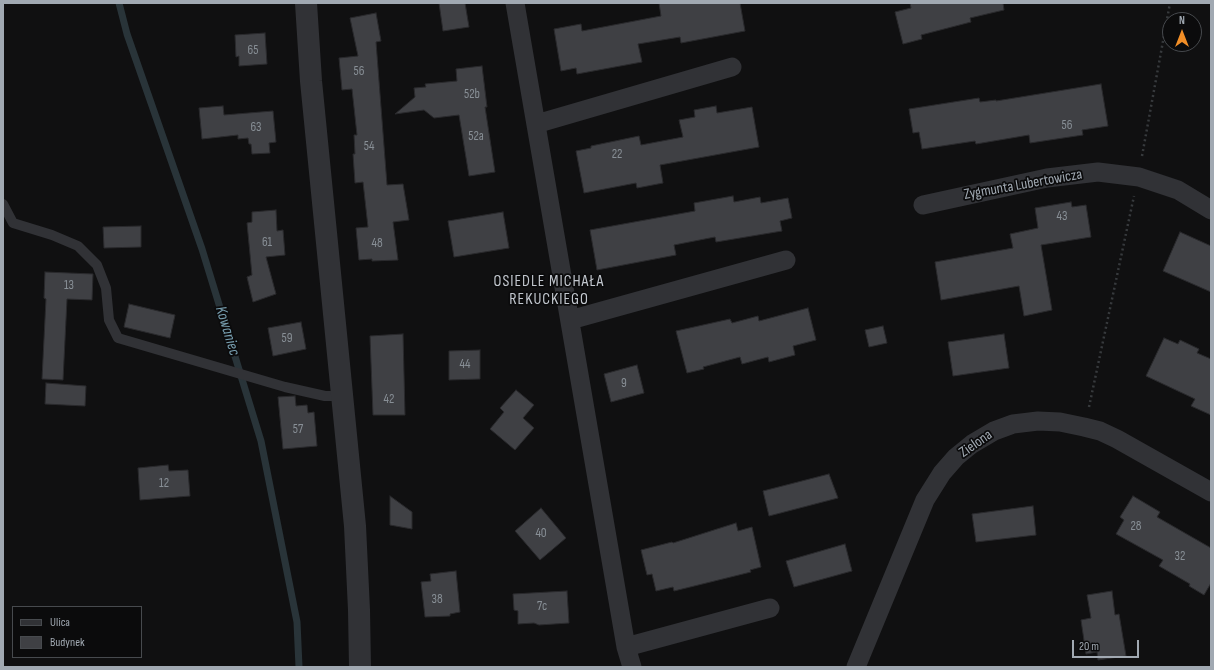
<!DOCTYPE html>
<html>
<head>
<meta charset="utf-8">
<style>
	body { margin:0 }
	#map { position:relative; width:1214px; height:670px; overflow:hidden; background:#101011; font-family:"Sofia Sans Condensed",sans-serif }
	canvas { display:block }
	.frame { position:absolute; inset:0; border:4px solid #a1a9b2; pointer-events:none }
	.legend { position:absolute; left:12px; top:606px; width:130px; height:52px; box-sizing:border-box; background:#0b0b0c; border:1px solid #474a4e; margin:0; padding:5px 7px; list-style:none; font-size:12px; color:#a1a9b2 }
	.legend li { display:flex; align-items:center; gap:8px; height:20px }
	.legend b { width:20px; border:1px solid #474a4e }
	.north { position:absolute; left:1162px; top:12px; width:40px; height:40px; box-sizing:border-box; background:#0b0b0c; border:1px solid #474a4e; border-radius:50%; rotate:0deg; font-size:11px; font-weight:700; line-height:16px; text-align:center; color:#a1a9b2 }
	.north::after { content:''; display:block; margin:auto; width:14px; height:18px; background:#f18e27; clip-path:polygon(50% 0,100% 100%,50% 72%,0 100%) }
	.scale { position:absolute; left:1072px; top:640px; width:67px; height:18px; box-sizing:border-box; border:2px solid #a1a9b2; border-top:0; padding-left:5px; font-size:12px; line-height:14px; white-space:nowrap; color:#a1a9b2; -webkit-text-stroke:3px #0b0b0c; paint-order:stroke }
</style>
</head>
<body>
<div id="map">
<canvas width="1214" height="670"></canvas>
<div class="frame"></div>
<ul class="legend">
<li><b style="height:5px;background:#313236"></b>Ulica</li>
<li><b style="height:11px;background:#3f4044"></b>Budynek</li>
</ul>
<div class="north">N</div>
<div class="scale">20 m</div>
</div>
<script>
const c = document.querySelector('canvas').getContext('2d');
c.lineJoin = 'round';
const toPath = rows => new Path2D(rows.map(r => 'M' + r).join(''));
function trace(path, color, width, dash) { c.strokeStyle = color; c.lineWidth = width; c.lineCap = dash ? 'butt' : 'round'; c.setLineDash(dash || []); c.stroke(path); }
function paint(path, color) { c.fillStyle = color; c.fill(path, 'evenodd'); }
function label(font, color, halo, rows, align = 'center') {
  c.font = font + ' "Sofia Sans Condensed",sans-serif'; c.lineWidth = 3.5; c.setLineDash([]); c.textBaseline = 'middle'; c.strokeStyle = halo; c.fillStyle = color; for (const [text, x, y, turn = 0] of rows) {
    c.save(); c.translate(x, y); c.rotate((+turn || 0) * Math.PI / 180); c.textAlign = isNaN(turn) ? turn : align; if (halo) c.strokeText(text, 0, 0); c.fillText(text, 0, 0); c.restore();
  }
}
trace(toPath([
	[119,3,127,34,202,249,261,441,297,622,299,667]
]), '#293439', 7);
const building = toPath([
	[439,3,465,3,469,27,443,31,439,3],
	[659,3,740,3,745,31,681,43,680,37,638,44,642,62,577,74,576,68,561,71,554,29,581,24,582,31,661,16,659,3],
	[910,3,1003,3,1004,10,970,18,971,22,921,35,922,39,903,44,895,12,911,8,910,3],
	[376,13,381,41,376,42,387,185,403,184,409,220,393,222,398,260,372,261,372,259,359,260,356,228,368,227,363,182,355,183,353,154,355,154,354,135,357,135,352,89,342,90,339,58,358,56,350,18,376,13],
	[265,33,267,64,239,66,239,56,236,57,235,35,265,33],
	[482,66,487,107,485,107,495,172,469,176,459,115,434,118,424,110,395,114,415,97,414,88,426,87,425,84,457,81,456,69,482,66],
	[1101,84,1108,126,1082,130,1083,135,1030,143,1029,135,976,144,975,141,922,149,919,132,913,133,909,109,979,98,980,102,996,100,996,101,1101,84],
	[223,106,224,115,273,111,276,142,269,143,270,153,252,154,251,144,249,144,248,138,238,139,238,135,202,139,199,108,223,106],
	[716,106,717,113,752,107,759,147,660,165,663,183,637,188,636,183,584,193,576,151,591,148,591,146,639,136,641,145,683,137,679,120,695,117,694,110,716,106],
	[733,196,734,202,760,197,761,203,788,198,792,218,780,221,782,231,716,242,715,237,674,245,676,255,597,270,590,230,695,211,694,203,733,196],
	[1071,202,1072,207,1086,205,1091,237,1041,245,1052,310,1024,316,1019,286,941,300,935,262,1013,248,1010,234,1038,228,1035,208,1071,202],
	[276,210,277,231,283,230,285,255,266,257,276,294,253,302,247,277,252,275,247,223,252,222,252,212,276,210],
	[503,212,509,248,454,257,448,221,503,212],
	[141,226,141,247,104,248,103,227,141,226],
	[1180,232,1211,246,1211,292,1163,271,1180,232],
	[45,272,93,274,92,300,67,299,63,380,42,379,46,299,44,298,45,272],
	[129,304,175,315,170,338,124,327,129,304],
	[808,308,816,340,793,346,795,355,769,362,768,357,742,364,740,357,703,367,704,369,687,373,676,331,730,319,732,323,758,316,759,321,808,308],
	[301,322,306,349,273,356,268,328,301,322],
	[883,326,887,343,869,347,865,330,883,326],
	[403,334,405,415,373,415,370,336,403,334],
	[1004,334,1009,368,953,376,948,342,1004,334],
	[1164,338,1178,344,1180,340,1199,349,1197,353,1211,359,1211,415,1191,406,1195,399,1146,376,1164,338],
	[480,350,480,379,449,380,449,351,480,350],
	[637,365,644,393,611,402,604,374,637,365],
	[46,383,86,386,85,406,45,404,46,383],
	[516,390,534,405,523,418,534,428,515,450,490,429,504,412,500,408,516,390],
	[295,396,296,406,307,405,308,413,314,412,317,446,283,449,278,397,295,396],
	[168,465,169,471,188,470,190,496,140,500,138,468,168,465],
	[829,474,838,498,769,516,763,491,829,474],
	[390,496,412,512,412,529,390,525,390,496],
	[1133,496,1160,512,1157,517,1211,548,1211,583,1204,595,1189,586,1190,584,1159,566,1163,560,1116,534,1124,520,1120,517,1133,496],
	[1033,506,1036,535,976,542,972,514,1033,506],
	[541,508,566,538,540,560,515,531,541,508],
	[736,523,738,531,752,527,761,567,750,570,751,572,674,591,673,587,656,591,652,574,647,575,641,550,672,542,673,543,736,523],
	[845,544,852,571,794,587,786,561,845,544],
	[456,571,460,612,450,614,450,616,425,617,421,582,431,581,430,574,456,571],
	[567,591,569,623,539,625,534,623,518,624,518,611,514,610,513,594,567,591],
	[1112,591,1115,615,1119,614,1126,656,1098,660,1097,652,1086,654,1081,620,1091,618,1087,595,1112,591]
]);
paint(building, '#3f4044');
trace(building, '#2a2a2d', 1);
trace(toPath([
	[1142,156,1170,3],
	[1089,407,1134,196]
]), '#373a3d', 2.5, [2, 3]);
trace(toPath([
	[3,204,13,223,52,235,78,246,97,265,106,288,109,320,118,338,285,387,325,396,343,396]
]), '#313236', 10);
trace(toPath([
	[515,3,626,647,632,667],
	[536,124,732,67],
	[923,205,1047,178,1098,172,1139,177,1178,190,1211,210],
	[570,320,786,260],
	[626,647,770,608],
	[856,667,925,500,942,473,956,457,972,444,994,431,1013,424,1038,421,1060,422,1084,427,1100,431,1117,439,1211,492]
]), '#313236', 19);
trace(toPath([
	[306,3,311,81,355,526,359,610,360,667]
]), '#313236', 22);
label('13px', '#888f96', null, [
	["65",253,51],
	["56",359,72],
	["52b",472,95],
	["56",1067,126],
	["63",256,128],
	["52a",476,137],
	["54",369,147],
	["22",617,155],
	["43",1062,217],
	["61",267,243],
	["48",377,244],
	["13",69,286],
	["59",287,339],
	["44",465,365],
	["9",624,384],
	["42",389,400],
	["57",298,430],
	["12",164,484],
	["28",1136,527],
	["40",541,534],
	["32",1180,557],
	["38",437,600],
	["7c",542,607]
]);
label('15px', '#a1a9b2', '#0b0b0c', [
	["Zygmunta Lubertowicza",1023,185,-10],
	["Zielona",976,444,-35]
]);
c.letterSpacing = '1px';
label('16px', '#c2c7ce', '#0b0b0c', [
	["OSIEDLE MICHAŁA",549,282],
	["REKUCKIEGO",549,300]
]);
c.letterSpacing = '0px';
label('italic 16px', '#779dae', '#0b0b0c', [
	["Kowaniec",227,331,73]
]);
</script>
</body>
</html>
